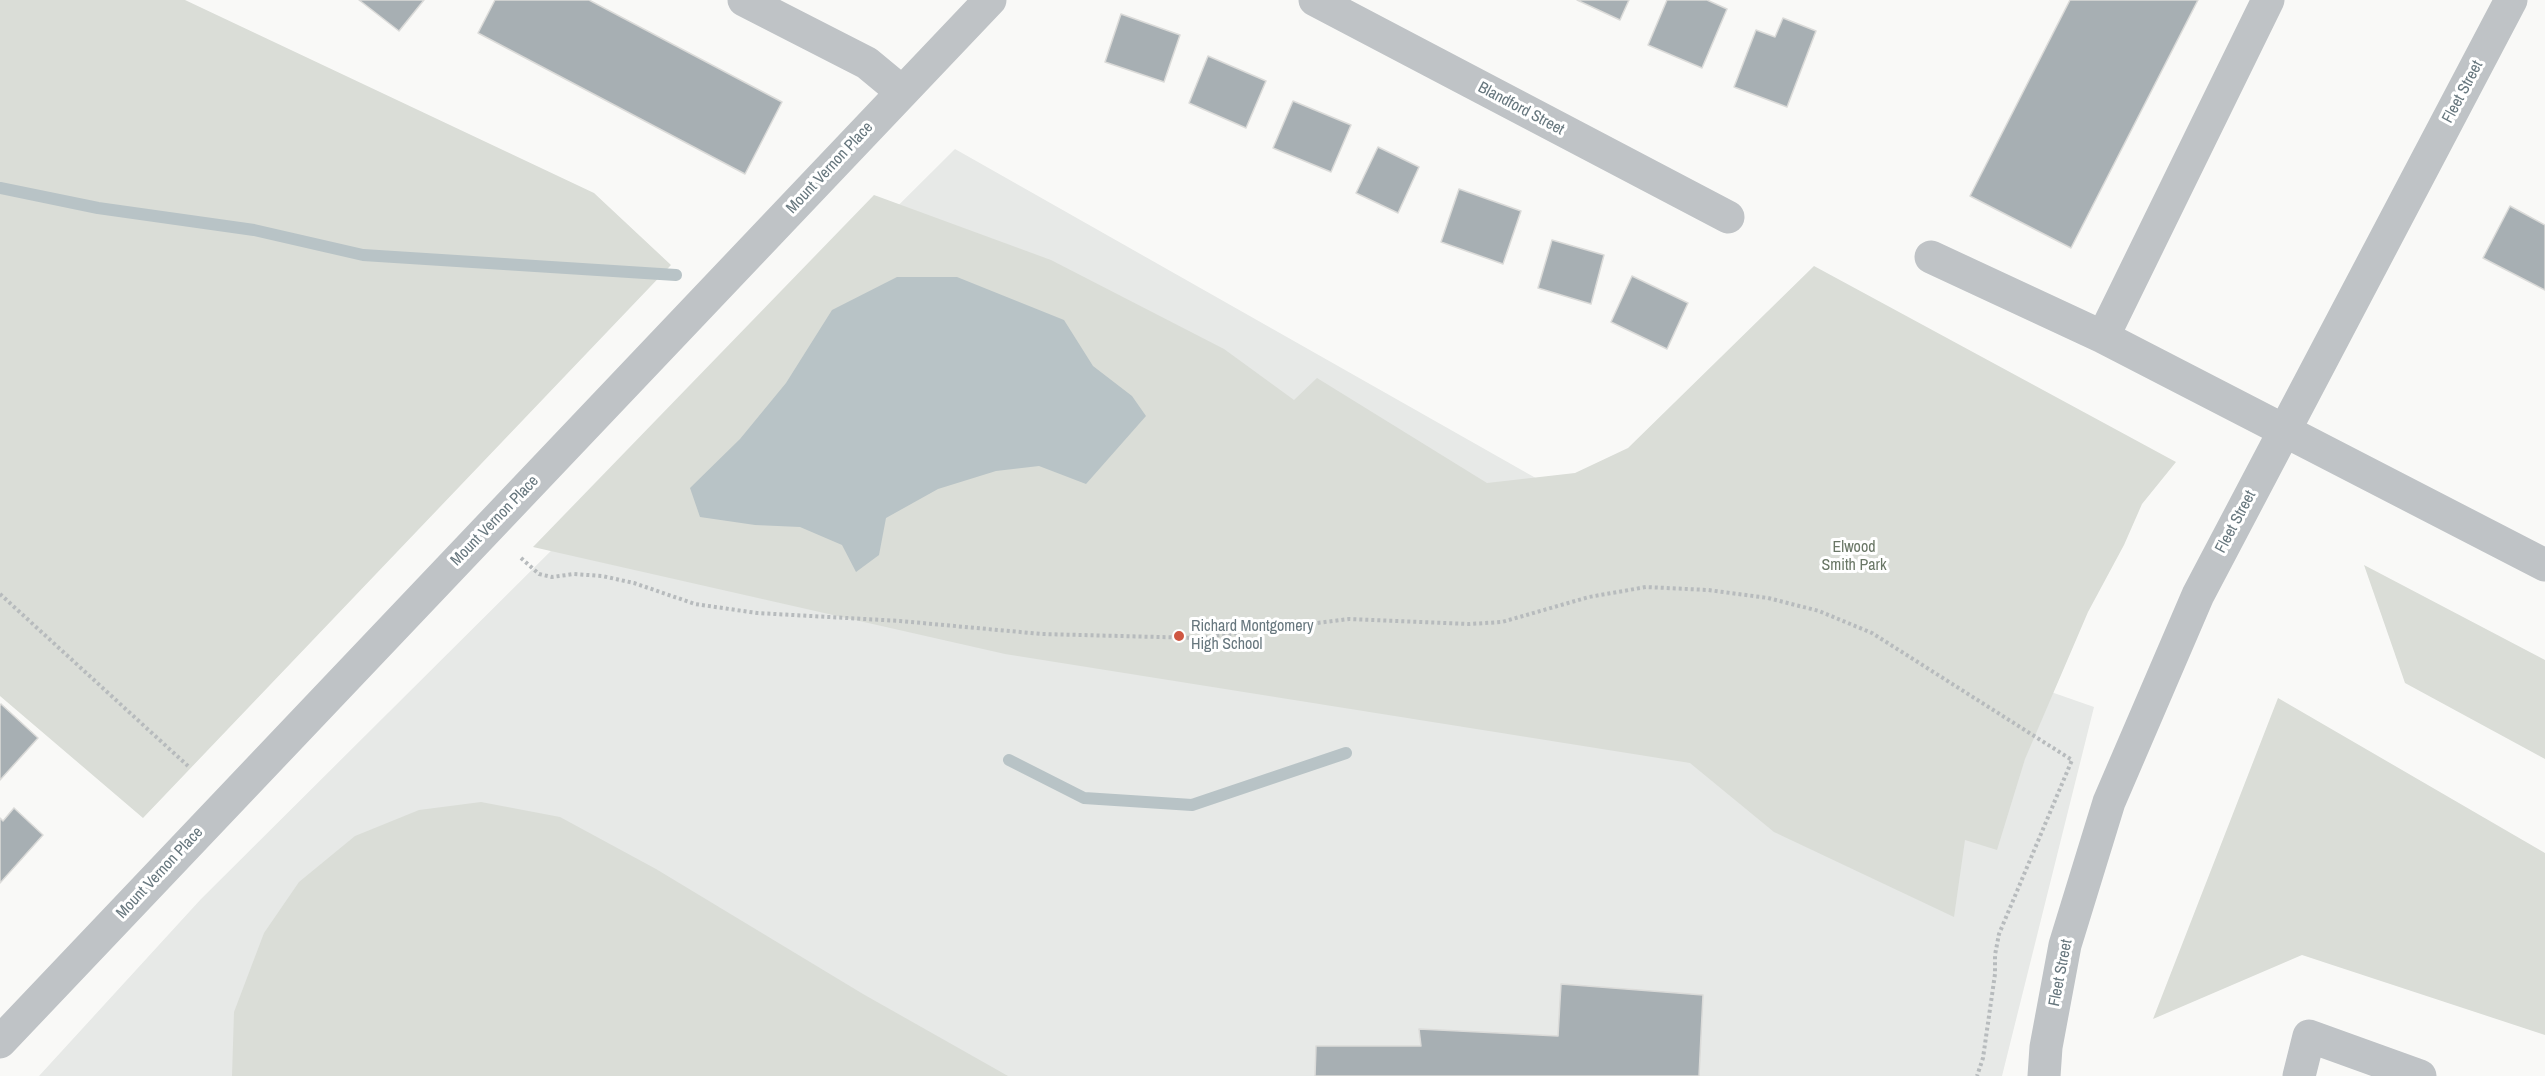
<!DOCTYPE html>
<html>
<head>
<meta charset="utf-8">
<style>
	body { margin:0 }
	canvas { display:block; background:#f9f9f7 }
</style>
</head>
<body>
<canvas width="2545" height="1076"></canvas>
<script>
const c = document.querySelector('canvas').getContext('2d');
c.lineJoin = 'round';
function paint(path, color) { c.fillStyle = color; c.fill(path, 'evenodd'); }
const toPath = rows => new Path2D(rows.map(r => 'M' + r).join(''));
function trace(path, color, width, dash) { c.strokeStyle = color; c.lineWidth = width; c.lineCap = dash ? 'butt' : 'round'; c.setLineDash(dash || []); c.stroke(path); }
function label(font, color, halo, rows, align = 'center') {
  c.font = font + ' "Archivo Narrow",sans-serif'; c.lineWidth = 6; c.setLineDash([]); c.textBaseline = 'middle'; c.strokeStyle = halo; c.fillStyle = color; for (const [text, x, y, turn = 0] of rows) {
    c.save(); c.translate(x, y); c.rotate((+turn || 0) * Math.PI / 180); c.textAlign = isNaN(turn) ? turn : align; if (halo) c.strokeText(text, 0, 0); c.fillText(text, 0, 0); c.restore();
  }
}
paint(toPath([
	[955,149,1691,566,2094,707,2002,1076,39,1076,201,899]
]), '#e7e9e7');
paint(toPath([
	[0,0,185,0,594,193,671,265,143,818,0,696],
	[874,195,1051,260,1224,349,1294,400,1317,378,1487,483,1575,473,1628,448,1814,266,2176,462,2142,504,2124,545,2088,612,2025,759,1997,850,1965,840,1954,917,1774,832,1690,763,1005,654,533,547],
	[2364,565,2545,660,2545,759,2405,683],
	[2278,698,2545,853,2545,1035,2302,955,2153,1019],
	[481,802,560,817,656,869,863,994,1008,1076,232,1076,234,1012,264,933,299,882,355,836,419,810]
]), '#daddd7');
paint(toPath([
	[897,277,957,277,1064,320,1093,366,1132,396,1146,416,1086,484,1039,466,996,471,938,489,886,518,879,555,856,572,842,545,800,527,755,525,700,517,690,488,740,439,786,383,832,310]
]), '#b8c3c6');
trace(toPath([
	[0,188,98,208,254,230,363,255,676,275],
	[1009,760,1084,798,1192,805,1346,753]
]), '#b8c3c6', 12);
const building = toPath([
	[359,0,424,0,399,31,359,0],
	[495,0,589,0,782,102,745,174,478,33,495,0],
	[1577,0,1629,0,1620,20,1577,0],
	[1667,0,1707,0,1727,9,1702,68,1648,45,1667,0],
	[2070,0,2198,0,2071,248,1970,196,2070,0],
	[1121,14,1180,35,1164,82,1105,62,1121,14],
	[1783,18,1816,31,1787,107,1734,87,1756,30,1775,37,1783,18],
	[1208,56,1266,81,1246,128,1189,103,1208,56],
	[1293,101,1351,125,1331,172,1273,148,1293,101],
	[1378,147,1419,167,1398,213,1356,193,1378,147],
	[1459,189,1521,211,1503,264,1441,242,1459,189],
	[2510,206,2545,225,2545,290,2483,258,2510,206],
	[1552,240,1604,255,1591,304,1538,288,1552,240],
	[1632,276,1688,303,1667,349,1611,322,1632,276],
	[1,704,38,738,0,780,0,706,1,704],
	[14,808,43,835,0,883,0,818,3,821,14,808],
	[1561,984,1703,995,1699,1076,1315,1076,1316,1046,1421,1046,1419,1029,1558,1036,1561,984]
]);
paint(building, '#a7afb3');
trace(building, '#dbdbd9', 1.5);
trace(toPath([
	[521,558,539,574,552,577,574,574,602,576,634,583,695,604,757,613,900,621,1042,634,1198,638,1349,619,1470,624,1502,622,1589,597,1646,587,1708,590,1768,598,1819,611,1872,633,2072,760,1999,934,1995,955,1995,974,1983,1058,1977,1076],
	[0,594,188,766]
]), '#b7bbbd', 4, [3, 3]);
trace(toPath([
	[744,0,867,63,902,92],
	[1315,0,1728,217],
	[2268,0,2103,337,2545,565],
	[1931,257,2103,337],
	[0,1042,990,0],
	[2044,1076,2046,1047,2065,945,2109,802,2198,595,2511,0],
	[2299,1076,2309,1036,2420,1076]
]), '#bfc3c6', 33);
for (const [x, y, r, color] of [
	[1179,636,6,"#cf5742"]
]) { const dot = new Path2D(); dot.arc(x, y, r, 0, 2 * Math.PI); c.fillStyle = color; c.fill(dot); trace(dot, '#fff', 2); }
label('16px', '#67777e', '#fff', [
	["Fleet Street",2463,92,-62],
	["Blandford Street",1521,109,28],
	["Mount Vernon Place",830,168,-47],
	["Mount Vernon Place",495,521,-46],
	["Fleet Street",2236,522,-62],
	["Mount Vernon Place",160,873,-47],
	["Fleet Street",2061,973,-79]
]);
label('16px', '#6a7766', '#fff', [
	["Elwood",1854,548],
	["Smith Park",1854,566]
]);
label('16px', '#67777e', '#fff', [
	["Richard Montgomery",1191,627],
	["High School",1191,645]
], 'left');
</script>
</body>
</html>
